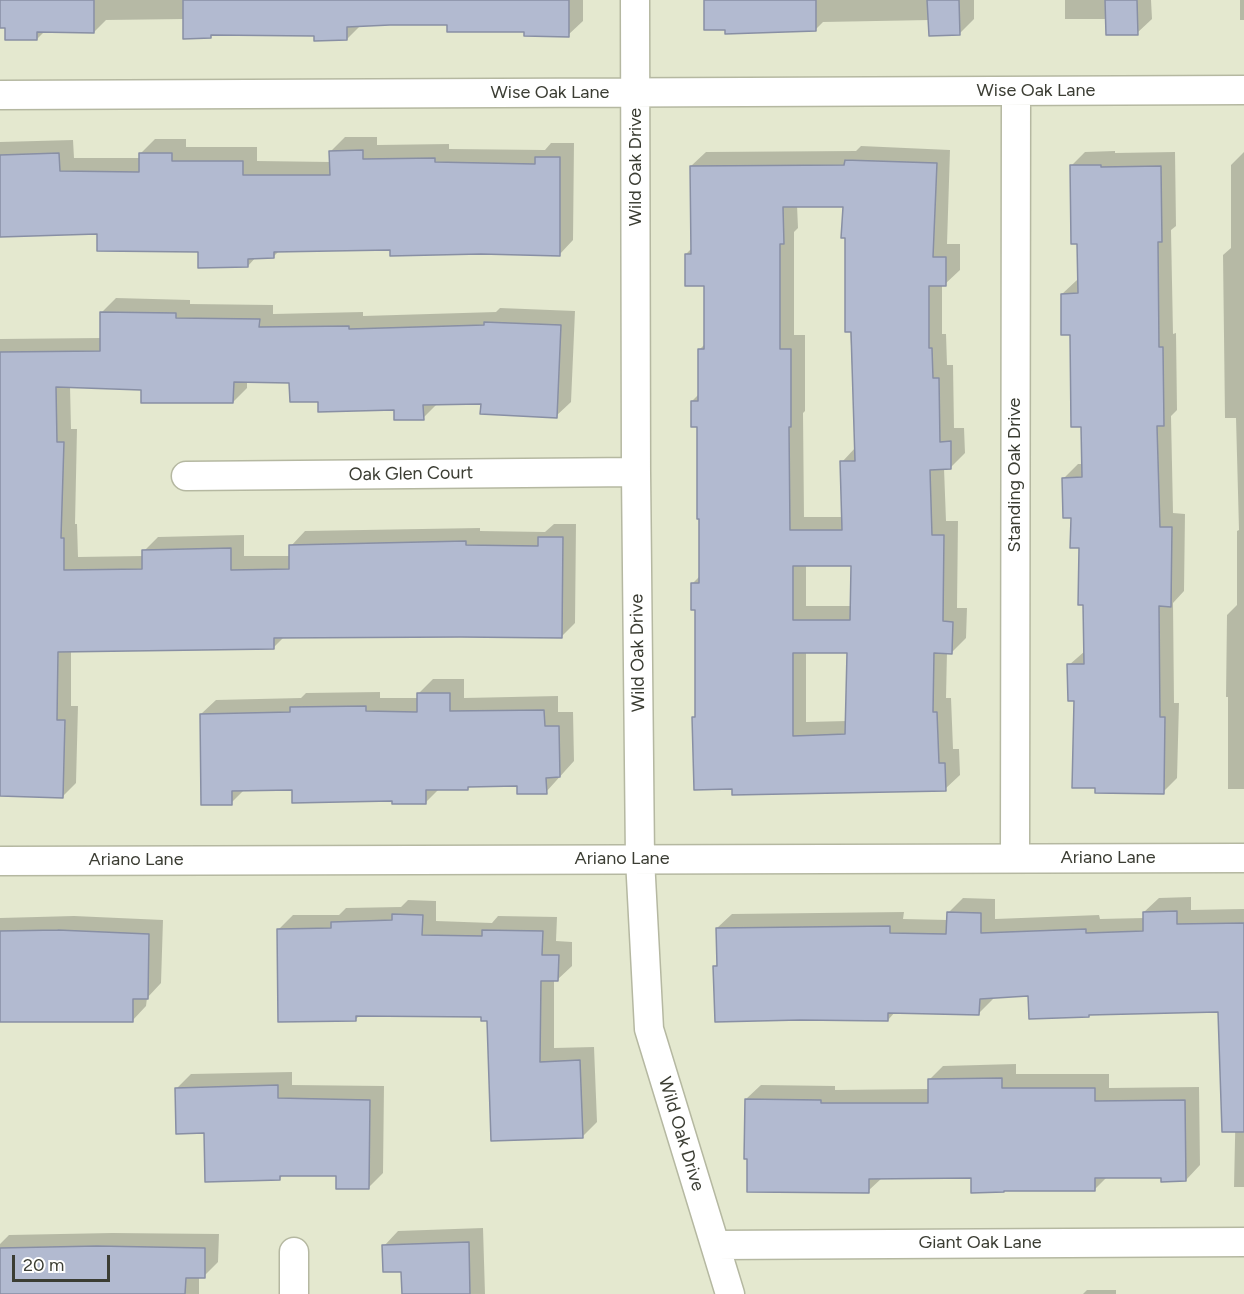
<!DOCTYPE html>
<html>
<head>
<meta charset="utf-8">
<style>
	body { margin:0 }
	#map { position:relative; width:1244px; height:1294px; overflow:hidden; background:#e4e8cf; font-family:Figtree,sans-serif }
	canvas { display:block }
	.scale { position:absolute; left:12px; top:1255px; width:98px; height:27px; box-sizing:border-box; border:3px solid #3b3d33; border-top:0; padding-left:8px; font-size:18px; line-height:21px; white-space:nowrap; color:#3b3d33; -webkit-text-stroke:4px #fff; paint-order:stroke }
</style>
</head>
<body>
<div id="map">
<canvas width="1244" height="1294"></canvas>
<div class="scale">20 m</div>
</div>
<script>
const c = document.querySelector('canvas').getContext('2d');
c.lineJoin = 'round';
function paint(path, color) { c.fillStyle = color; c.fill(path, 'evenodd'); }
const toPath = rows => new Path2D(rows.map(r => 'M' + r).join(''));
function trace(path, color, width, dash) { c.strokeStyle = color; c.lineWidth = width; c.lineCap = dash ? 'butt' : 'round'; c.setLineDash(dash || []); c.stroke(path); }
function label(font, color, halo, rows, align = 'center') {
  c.font = font + ' Figtree,sans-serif'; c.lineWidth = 4.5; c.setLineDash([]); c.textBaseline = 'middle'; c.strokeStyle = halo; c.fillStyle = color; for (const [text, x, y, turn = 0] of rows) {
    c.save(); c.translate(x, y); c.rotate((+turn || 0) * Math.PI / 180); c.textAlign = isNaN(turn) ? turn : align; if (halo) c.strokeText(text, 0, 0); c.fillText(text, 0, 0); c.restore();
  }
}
paint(toPath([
	[0,0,583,0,583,21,568,35,448,24,361,25,347,39,316,34,213,34,210,37,184,19,106,20,94,32,45,31,37,39,6,26,0,26],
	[705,0,974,0,974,19,960,33,930,20,823,22,816,29],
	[1065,0,1151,0,1152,19,1137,33,1107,19,1065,19],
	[1240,0,1244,0,1244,20,1240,20],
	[345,137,377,137,377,145,449,144,449,149,545,150,551,143,574,143,573,240,559,255,392,248,280,250,273,257,256,257,248,266,199,251,99,233,0,235,0,142,73,140,74,158,141,158,141,153,155,139,186,139,186,147,257,147,257,161,331,162,331,151],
	[861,146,950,150,947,244,960,244,960,270,945,284,942,284,942,334,946,334,947,365,953,365,954,428,964,428,965,453,951,467,944,468,946,521,958,521,957,608,967,608,966,638,952,652,947,652,946,698,951,698,953,749,959,749,960,775,945,789,733,788,696,716,697,608,692,584,700,576,698,425,692,401,699,394,699,350,706,343,706,284,686,254,692,248,691,166,706,152,856,151],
	[797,205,844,205,856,447,842,462,843,517,804,517,803,413,805,411,805,335,794,335,794,232,798,228],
	[806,564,852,564,852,606,806,606],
	[806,651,848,651,847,721,806,722],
	[1115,151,1115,153,1175,152,1176,226,1171,230,1173,334,1176,333,1177,410,1171,416,1173,513,1185,514,1184,591,1173,603,1174,703,1179,703,1177,778,1163,792,1076,700,1069,665,1085,651,1081,546,1064,478,1078,464,1083,464,1083,425,1072,334,1062,294,1077,280,1079,280,1079,242,1071,166,1085,152],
	[1244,152,1244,789,1228,789,1228,697,1226,697,1227,615,1237,605,1237,531,1239,530,1236,418,1225,418,1223,255,1231,248,1231,165],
	[116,298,190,300,190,304,273,305,273,314,363,312,363,316,496,312,500,308,575,311,571,402,556,416,482,402,437,404,423,418,395,409,320,400,291,382,247,381,247,388,233,402,143,388,70,386,71,429,77,429,75,524,77,524,78,557,144,556,144,551,158,537,244,535,244,556,291,556,291,546,305,531,480,528,480,531,545,532,554,524,576,524,575,623,561,637,285,636,273,648,71,650,71,706,78,706,76,783,62,797,0,795,0,339,101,338,102,312],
	[433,679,464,679,464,698,558,696,558,712,573,712,574,761,546,792,518,785,471,785,468,789,440,788,425,803,293,789,245,789,231,803,201,714,216,700,301,698,306,693,380,692,380,698,419,698,419,693],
	[1191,897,1191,910,1244,909,1244,1187,1234,1187,1236,1094,1219,1011,1029,994,993,996,993,999,979,1013,895,1012,888,1020,715,966,719,963,717,928,732,914,904,912,903,919,948,920,948,913,963,898,995,899,995,919,1099,915,1100,919,1144,918,1144,912,1159,898],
	[408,900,436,901,436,921,492,923,498,916,557,917,556,941,572,942,572,966,557,980,554,980,554,1048,594,1047,597,1122,582,1137,489,1019,483,1016,361,1014,356,1019,278,930,293,915,339,915,346,908,401,907],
	[74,916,163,920,161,983,147,998,146,1006,132,1021,0,1021,0,918],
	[1016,1064,1016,1074,1109,1074,1109,1088,1199,1087,1200,1165,1186,1180,1162,1176,1107,1177,1095,1189,972,1177,882,1178,868,1191,746,1099,761,1085,835,1086,835,1090,929,1089,929,1080,943,1066],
	[292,1072,292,1085,384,1086,383,1173,369,1187,338,1175,284,1174,279,1179,205,1131,177,1088,191,1074],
	[483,1228,485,1294,403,1294,402,1270,384,1246,398,1231],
	[112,1233,219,1234,218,1262,204,1276,199,1276,199,1294,0,1294,0,1244,9,1235],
	[1087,1290,1116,1290,1116,1294,1083,1294]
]), '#0003');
const building = toPath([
	[0,0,94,0,94,33,37,32,37,40,5,40,5,28,0,28,0,0],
	[183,0,569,0,569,37,524,36,524,32,447,32,447,25,390,25,347,27,347,40,314,41,314,36,211,35,211,38,183,39,183,0],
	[704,0,816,0,816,31,725,34,725,30,704,30,704,0],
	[927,0,959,0,960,35,929,36,927,0],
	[1105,0,1137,0,1138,35,1106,35,1105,0],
	[363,150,363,159,435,158,435,162,535,164,535,157,560,157,560,256,481,254,390,256,390,250,274,252,274,258,248,259,248,267,198,268,198,252,97,251,97,234,0,237,0,155,59,153,60,171,139,172,139,153,172,153,172,161,243,161,243,175,330,175,329,151,363,150],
	[845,160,937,163,933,257,946,257,946,286,929,286,929,348,932,348,933,378,939,378,940,442,951,441,951,469,930,470,932,535,944,535,943,621,953,622,952,654,934,653,933,712,937,712,939,763,945,763,946,791,732,795,732,789,694,790,692,717,695,717,695,610,691,610,691,583,699,583,699,519,697,519,697,427,691,427,691,401,698,401,698,349,704,349,704,286,685,286,685,254,691,254,690,166,844,165,845,160],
	[783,207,843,207,841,238,845,238,845,332,851,332,855,461,840,461,842,530,790,530,789,427,791,427,791,349,780,349,780,244,784,244,783,207],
	[793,566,851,566,850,620,793,620,793,566],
	[793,653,847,653,845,734,793,736,793,653],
	[1070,165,1101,165,1101,167,1161,166,1162,242,1158,242,1159,347,1163,347,1164,426,1157,426,1160,527,1172,527,1171,607,1159,606,1160,717,1165,717,1164,794,1095,793,1095,788,1072,788,1074,701,1068,701,1067,664,1084,664,1083,605,1078,605,1079,548,1070,548,1071,518,1063,518,1062,478,1082,477,1081,427,1071,427,1070,335,1061,335,1061,294,1078,293,1077,244,1071,244,1070,165],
	[100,312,176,313,176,318,260,319,259,327,349,326,349,329,484,325,484,322,561,325,557,418,480,414,481,404,423,405,424,420,394,420,394,410,318,412,318,402,290,402,289,383,234,382,233,403,141,403,141,390,56,387,57,442,64,442,61,538,64,538,64,570,142,569,142,550,231,548,231,570,289,569,289,545,466,541,466,545,538,546,538,537,563,537,562,638,461,637,274,638,274,649,58,652,57,720,65,720,63,798,0,796,0,352,100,351,100,312],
	[417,693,450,693,450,711,544,710,545,726,559,726,560,777,546,778,547,794,517,794,517,786,468,787,468,790,426,790,426,804,392,804,392,801,292,803,292,790,232,791,232,805,201,805,200,714,290,712,290,707,366,706,366,711,417,712,417,693],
	[1177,911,1177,924,1244,923,1244,1132,1222,1132,1218,1012,1089,1015,1089,1017,1029,1019,1028,996,980,999,979,1015,888,1013,888,1021,800,1020,715,1022,713,966,717,966,716,928,890,926,890,933,946,934,947,912,981,913,981,933,1086,929,1086,933,1143,931,1143,912,1177,911],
	[392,914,423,915,422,935,482,936,482,930,543,931,542,955,559,955,558,981,541,981,540,1062,580,1060,583,1138,491,1141,487,1021,481,1021,481,1017,356,1016,356,1021,278,1022,277,929,331,928,331,922,392,920,392,914],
	[58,930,149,934,148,999,133,999,133,1022,0,1022,0,931,58,930],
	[1002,1078,1002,1088,1095,1088,1095,1101,1185,1100,1186,1181,1161,1182,1161,1178,1095,1178,1095,1191,1004,1191,1004,1192,971,1193,971,1178,869,1179,869,1193,747,1192,747,1159,744,1159,745,1099,821,1100,821,1103,928,1103,928,1079,1002,1078],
	[278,1085,278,1098,370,1100,369,1189,336,1189,336,1176,280,1176,280,1180,205,1182,204,1133,176,1134,175,1088,278,1085],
	[469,1242,470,1294,402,1294,401,1272,383,1272,382,1245,469,1242],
	[97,1246,205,1248,205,1278,186,1278,185,1294,0,1294,0,1248,97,1246]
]);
paint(building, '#b2bad0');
trace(building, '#888fa4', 1.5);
const minor = toPath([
	[635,0,636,472,640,859,649,1029,730,1294],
	[0,95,1244,90],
	[186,476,636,472],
	[1015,858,1016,91],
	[0,861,1244,858],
	[716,1245,1244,1242],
	[294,1252,294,1294]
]);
trace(minor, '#b5b8a1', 31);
trace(minor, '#fff', 28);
label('18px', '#3b3d33', '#fff', [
	["Wise Oak Lane",1036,91],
	["Wise Oak Lane",550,93],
	["Wild Oak Drive",636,167,-90],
	["Oak Glen Court",411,474,-1],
	["Standing Oak Drive",1015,475,-90],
	["Wild Oak Drive",638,653,-91],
	["Ariano Lane",1108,858],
	["Ariano Lane",622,859],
	["Ariano Lane",136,860],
	["Wild Oak Drive",681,1134,73],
	["Giant Oak Lane",980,1243]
]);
</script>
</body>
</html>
